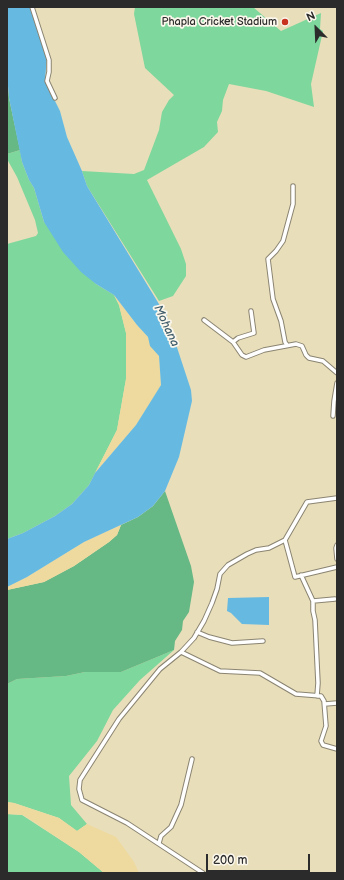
<!DOCTYPE html>
<html>
<head>
<meta charset="utf-8">
<style>
	body { margin:0 }
	#map { position:relative; width:344px; height:880px; overflow:hidden; background:#e9deba; font-family:"Balsamiq Sans",sans-serif }
	canvas { display:block }
	.frame { position:absolute; inset:0; border:8px solid #2b2b2b; pointer-events:none }
	.north { position:absolute; left:296px; top:8px; width:40px; height:40px; -webkit-text-stroke:3px #fbf7ec; paint-order:stroke; rotate:336deg; font-size:11px; font-weight:700; line-height:16px; text-align:center; color:#2b2b2b }
	.north::after { content:''; display:block; margin:auto; width:14px; height:18px; background:#2b2b2b; clip-path:polygon(50% 0,100% 100%,50% 72%,0 100%) }
	.scale { position:absolute; left:206px; top:854px; width:104px; height:18px; box-sizing:border-box; border:2px solid #2b2b2b; border-top:0; padding-left:5px; font-size:12px; line-height:14px; white-space:nowrap; color:#2b2b2b; -webkit-text-stroke:3px #fbf7ec; paint-order:stroke }
</style>
</head>
<body>
<div id="map">
<canvas width="344" height="880"></canvas>
<div class="frame"></div>
<div class="north">N</div>
<div class="scale">200 m</div>
</div>
<script>
const c = document.querySelector('canvas').getContext('2d');
c.lineJoin = 'round';
function paint(path, color) { c.fillStyle = color; c.fill(path, 'evenodd'); }
const toPath = rows => new Path2D(rows.map(r => 'M' + r).join(''));
function trace(path, color, width, dash) { c.strokeStyle = color; c.lineWidth = width; c.lineCap = dash ? 'butt' : 'round'; c.setLineDash(dash || []); c.stroke(path); }
function label(font, color, halo, rows, align = 'center') {
  c.font = font + ' "Balsamiq Sans",sans-serif'; c.lineWidth = 3.5; c.setLineDash([]); c.textBaseline = 'middle'; c.strokeStyle = halo; c.fillStyle = color; for (const [text, x, y, turn = 0] of rows) {
    c.save(); c.translate(x, y); c.rotate((+turn || 0) * Math.PI / 180); c.textAlign = isNaN(turn) ? turn : align; if (halo) c.strokeText(text, 0, 0); c.fillText(text, 0, 0); c.restore();
  }
}
paint(toPath([
	[135,7,253,7,281,31,321,13,320,29,323,31,311,84,314,107,266,91,229,84,223,100,222,111,217,122,218,132,204,147,147,180,181,249,186,264,186,276,173,296,159,301,87,186,82,171,134,174,144,170,159,130,162,112,169,100,174,95,145,68,134,14],
	[20,150,22,162,29,180,34,188,44,222,96,284,114,295,119,305,126,333,126,379,117,430,89,485,72,504,55,516,23,533,7,539,7,244,36,236,38,233,35,220,17,177,7,159,7,154],
	[174,650,140,680,113,710,97,741,69,776,71,805,87,824,77,831,59,818,14,803,7,802,7,684,17,679,66,676,85,672,121,672],
	[7,814,22,815,79,852,104,873,7,873]
]), '#7ed79c');
paint(toPath([
	[7,74,9,98,20,150,7,154],
	[165,491,191,566,194,582,189,612,183,621,182,630,175,641,174,650,121,672,85,672,66,676,17,679,7,684,7,590,44,582,74,566,109,542,117,535,121,525,138,517,153,506]
]), '#66b884');
paint(toPath([
	[114,295,137,325,148,337,151,346,159,356,161,386,136,425,95,473,117,430,126,379,126,333,119,305],
	[121,525,117,535,109,542,74,566,44,582,7,590,7,587,27,577,84,542],
	[7,802,14,803,59,818,77,831,87,824,116,837,134,862,139,873,104,873,79,852,23,815,7,814]
]), '#eeda9e');
paint(toPath([
	[7,7,31,7,47,56,45,81,60,111,67,137,82,171,87,186,162,309,167,311,167,317,191,390,192,401,179,457,165,491,153,506,138,517,84,542,27,577,7,587,7,539,23,533,55,516,72,504,89,485,95,473,136,425,161,385,159,356,150,346,148,337,137,325,114,295,96,284,81,272,63,252,44,222,34,188,29,180,22,162,9,98,7,74],
	[269,597,269,625,242,624,231,613,227,611,228,598]
]), '#66bae2');
const minor = toPath([
	[32,7,49,60,49,72,47,81,55,98],
	[204,320,233,342,242,355,246,357,264,350,296,344,302,346,306,355,309,358,323,361,337,373],
	[233,342,238,338,254,333,251,311],
	[287,345,285,342,281,321,273,299,268,259,276,251,283,241,293,204,293,186],
	[333,416,334,401,337,383],
	[285,540,295,577,337,567],
	[337,545,336,548,337,559],
	[301,575,313,601,335,599],
	[313,601,313,611,315,620,318,683,317,696],
	[197,632,209,637,232,643,263,641],
	[181,652,220,671,260,673,296,694,321,696,324,701,326,726,321,741,323,745,337,749],
	[325,704,337,703],
	[159,843,161,836,171,827,181,805,192,759],
	[203,873,127,823,82,800,79,789,80,780,119,719,160,669,181,652,194,638,204,621,212,603,217,589,220,574,228,565,247,554,256,550,269,548,285,540,307,502,337,498]
]);
trace(minor, '#8a8472', 5.5);
trace(minor, '#fff', 3.5);
for (const [x, y, r, color] of [
	[285,22,4,"#c8321e"]
]) { const dot = new Path2D(); dot.arc(x, y, r, 0, 2 * Math.PI); c.fillStyle = color; c.fill(dot); trace(dot, '#fbf7ec', 1.5); }
label('11px', '#2b2b2b', '#fbf7ec', [
	["Phapla Cricket Stadium",277,22]
], 'right');
label('italic 12px', '#405d6b', '#fbf7ec', [
	["Mohana",166,326,65]
]);
</script>
</body>
</html>
